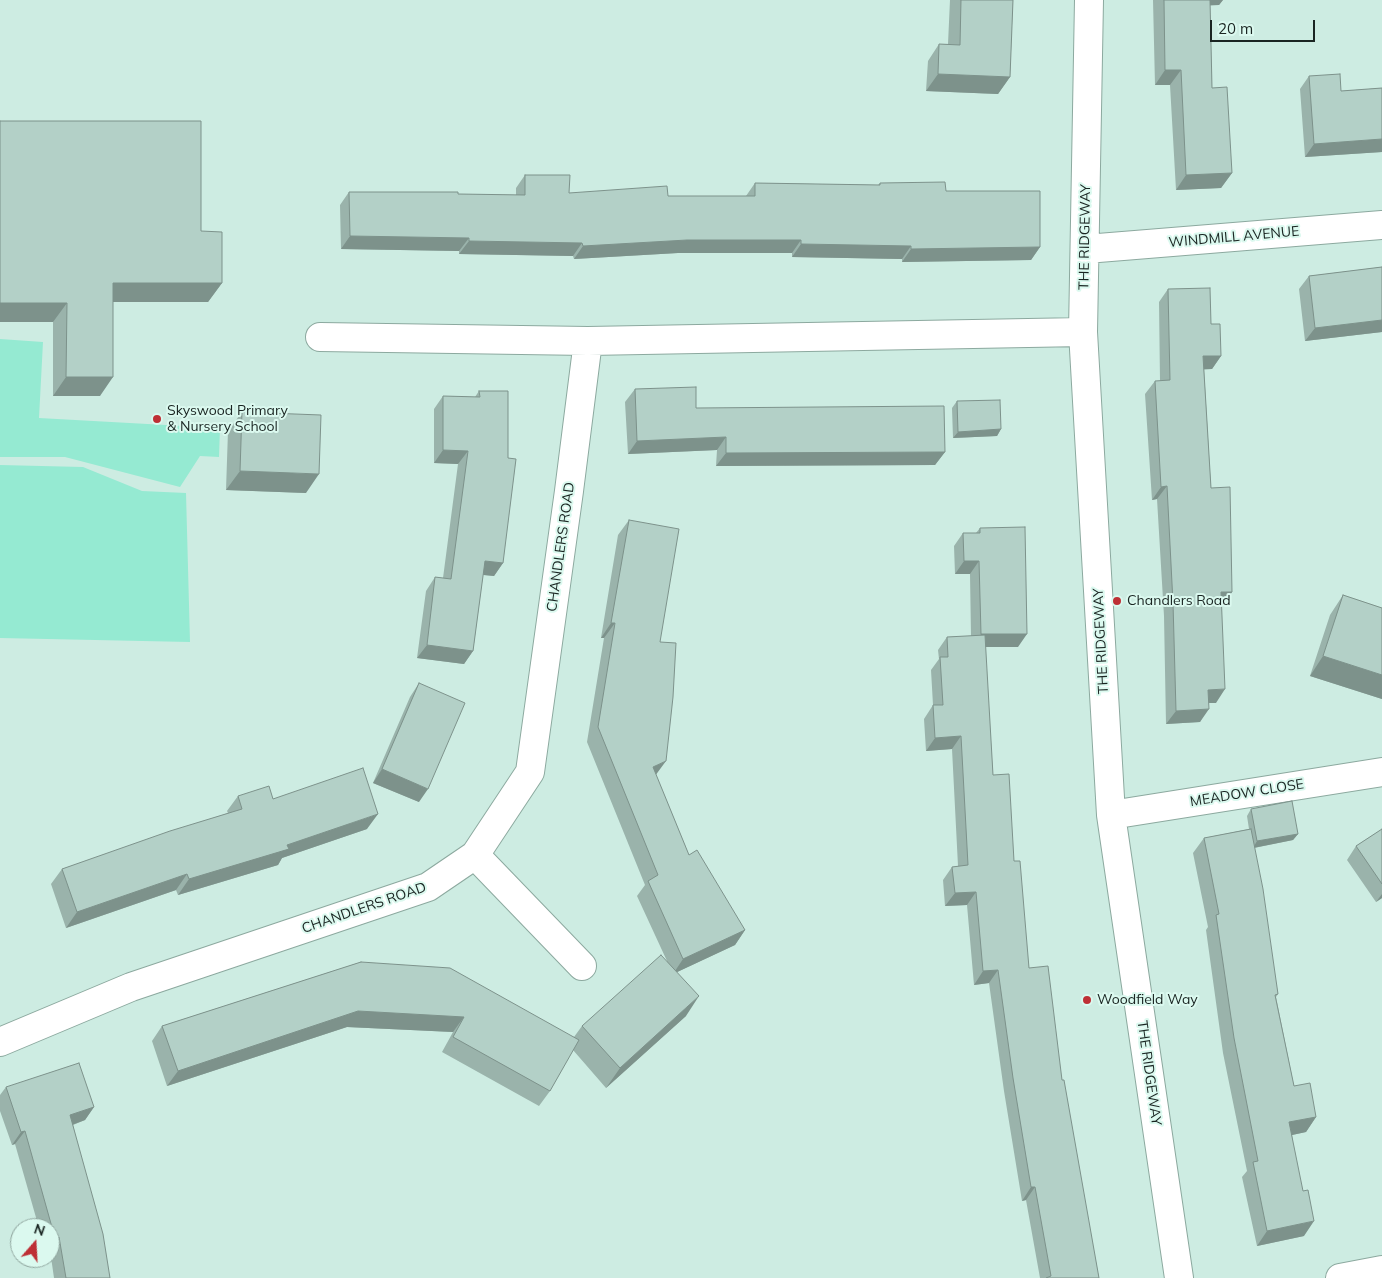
<!DOCTYPE html>
<html>
<head>
<meta charset="utf-8">
<style>
	body { margin:0 }
	#map { position:relative; width:1382px; height:1278px; overflow:hidden; background:#cdece2; font-family:Mulish,sans-serif }
	canvas { display:block }
	.north { position:absolute; left:10px; top:1218px; width:50px; height:50px; box-sizing:border-box; background:#dbf9ef; border:1px solid #8ea49d; border-radius:50%; rotate:19deg; font-size:14px; font-weight:700; line-height:20px; text-align:center; color:#1a2522 }
	.north::after { content:''; display:block; margin:auto; width:18px; height:22px; background:#be2f35; clip-path:polygon(50% 0,100% 100%,50% 72%,0 100%) }
	.scale { position:absolute; left:1210px; top:20px; width:105px; height:22px; box-sizing:border-box; border:2px solid #1a2522; border-top:0; padding-left:6px; font-size:15px; line-height:18px; white-space:nowrap; color:#1a2522; -webkit-text-stroke:4px #dbf9ef; paint-order:stroke }
</style>
</head>
<body>
<div id="map">
<canvas width="1382" height="1278"></canvas>
<div class="north">N</div>
<div class="scale">20 m</div>
</div>
<script>
const c = document.querySelector('canvas').getContext('2d');
c.lineJoin = 'round';
function paint(path, color) { c.fillStyle = color; c.fill(path, 'evenodd'); }
const toPath = rows => new Path2D(rows.map(r => 'M' + r).join(''));
function trace(path, color, width, dash) { c.strokeStyle = color; c.lineWidth = width; c.lineCap = dash ? 'butt' : 'round'; c.setLineDash(dash || []); c.stroke(path); }
function label(font, color, halo, rows, align = 'center') {
  c.font = font + ' Mulish,sans-serif'; c.lineWidth = 4; c.setLineDash([]); c.textBaseline = 'middle'; c.strokeStyle = halo; c.fillStyle = color; for (const [text, x, y, turn = 0] of rows) {
    c.save(); c.translate(x, y); c.rotate((+turn || 0) * Math.PI / 180); c.textAlign = isNaN(turn) ? turn : align; if (halo) c.strokeText(text, 0, 0); c.fillText(text, 0, 0); c.restore();
  }
}
paint(toPath([
	[0,339,43,342,39,418,220,428,219,457,200,456,180,487,65,457,0,457],
	[0,465,83,467,142,491,186,493,190,642,0,638]
]), '#95ead2');
const street = toPath([
	[1089,0,1083,332,1111,815,1179,1278],
	[1086,249,1382,225],
	[320,337,588,341,1083,332],
	[1111,815,1382,772],
	[475,855,582,966],
	[0,1042,131,987,428,887,475,855,530,772,569,491,588,341],
	[1340,1278,1382,1270]
]);
trace(street, '#8ca99f', 30);
trace(street, '#fff', 28);
paint(toPath([
	[950,0,1013,0,1010,77,998,94,926,91,928,61,939,44,948,44],
	[1153,0,1223,0,1219,5,1210,5,1212,88,1232,173,1221,188,1176,190,1170,85,1155,85],
	[1309,76,1341,91,1382,88,1382,152,1305,157,1300,89],
	[0,121,201,231,222,283,208,302,113,302,100,396,53,396,53,322,0,322],
	[525,175,569,193,668,196,746,196,755,183,878,185,880,183,946,191,1040,247,1031,260,902,262,902,259,792,257,792,253,678,253,574,259,573,256,459,254,459,251,341,249,340,205,349,192,516,195,516,188],
	[1382,267,1382,332,1305,341,1299,289,1309,276],
	[1168,289,1211,324,1221,356,1212,369,1204,369,1211,488,1232,592,1223,605,1222,605,1216,703,1209,703,1200,722,1166,724,1164,616,1157,499,1152,500,1145,394,1155,381,1160,381,1159,302],
	[635,389,696,408,945,452,935,465,716,466,717,450,628,454,625,402],
	[479,391,503,563,494,576,483,575,473,651,464,664,417,658,426,591,435,577,443,578,458,464,434,463,434,409,443,396,475,397],
	[957,401,1001,429,997,436,953,438,952,408],
	[242,412,306,493,226,490,228,431],
	[629,520,660,642,656,775,689,855,745,930,735,945,677,972,686,1016,606,1088,573,1050,550,1091,539,1106,442,1052,453,1032,347,1027,167,1086,152,1041,162,1026,361,962,574,1037,582,1026,667,961,637,896,645,885,587,742,604,638,601,638,618,535],
	[980,528,1018,647,985,647,993,775,1014,861,1029,968,1062,1080,1099,1278,1040,1278,1026,1200,1022,1201,1004,1091,989,983,974,985,967,905,945,906,943,880,952,867,958,866,952,749,926,751,924,719,933,705,931,670,939,659,938,650,947,637,971,636,970,574,955,574,954,546,963,533,976,533],
	[1343,595,1382,608,1382,699,1310,676,1330,615],
	[419,683,419,802,373,783,410,697],
	[238,796,273,799,367,829,282,858,278,865,178,895,176,890,66,928,51,884,62,869,228,813,227,811],
	[1251,809,1298,834,1293,840,1254,848,1278,994,1276,997,1294,1086,1316,1117,1306,1132,1292,1135,1304,1236,1257,1246,1242,1177,1247,1171,1223,1053,1206,930,1208,927,1193,853,1204,838,1249,829,1247,816],
	[1382,829,1382,898,1376,902,1347,860,1356,846],
	[6,1087,94,1107,85,1120,73,1125,110,1278,54,1278,50,1250,50,1228,39,1228,15,1144,12,1145,0,1111,0,1095]
]), '#9ab3ab');
paint(toPath([
	[1203,0,1223,0,1219,5,1199,6],
	[1165,70,1181,70,1170,85,1155,85],
	[938,74,1010,77,998,94,926,91],
	[1382,139,1382,152,1305,157,1314,144],
	[1232,173,1221,188,1176,190,1186,175],
	[350,236,469,238,459,251,341,249],
	[687,240,801,240,792,253,678,253,574,259,583,246],
	[469,241,582,243,573,256,459,254],
	[801,244,911,246,902,259,792,257],
	[1040,247,1031,260,902,262,911,249],
	[113,283,222,283,208,302,100,302],
	[0,303,67,303,53,322,0,322],
	[1382,320,1382,332,1305,341,1315,328],
	[1203,356,1221,356,1212,369,1194,370],
	[66,377,113,377,100,396,53,396],
	[1001,429,997,436,953,438,958,432],
	[726,437,717,450,628,454,637,441],
	[443,450,468,451,458,464,434,463],
	[945,452,935,465,716,466,726,453],
	[240,471,319,474,306,493,226,490],
	[1167,486,1157,499,1152,500,1161,487],
	[485,561,503,563,494,576,475,574],
	[964,561,979,561,970,574,955,574],
	[1221,592,1232,592,1223,605,1212,606],
	[611,623,615,623,604,638,601,638],
	[981,634,1027,634,1018,647,972,647],
	[427,645,473,651,464,664,417,658],
	[1323,656,1382,675,1382,699,1310,676],
	[1225,689,1216,703,1199,703,1208,690],
	[1209,709,1200,722,1166,724,1176,711],
	[961,736,952,749,926,751,935,738],
	[666,761,655,776,653,767],
	[382,769,428,789,419,802,373,783],
	[378,814,367,829,282,858,278,865,178,895,189,879,287,845],
	[1298,834,1293,840,1253,848,1257,841],
	[187,874,176,890,66,928,77,912],
	[976,892,967,905,945,906,955,893],
	[1382,894,1382,898,1376,902],
	[745,930,735,945,673,974,683,959],
	[998,970,989,983,974,985,983,971],
	[699,996,686,1016,606,1088,620,1068],
	[358,1011,464,1017,453,1032,347,1027,167,1086,178,1071],
	[94,1107,85,1120,61,1129,70,1115],
	[1316,1117,1306,1132,1278,1138,1289,1122],
	[25,1131,15,1144,12,1145,21,1132],
	[1031,1187,1035,1187,1026,1200,1022,1201],
	[1314,1221,1304,1236,1257,1246,1267,1231],
	[59,1237,50,1250,50,1246,55,1238]
]), '#7d928b');
const building = toPath([
	[961,0,1013,0,1010,77,938,74,939,44,960,45,961,0],
	[1164,0,1210,0,1212,88,1227,87,1232,173,1186,175,1181,70,1165,70,1164,0],
	[1340,74,1341,91,1382,88,1382,139,1314,144,1309,76,1340,74],
	[0,121,201,121,201,231,222,232,222,283,113,283,113,377,66,377,67,303,0,303,0,121],
	[525,175,570,175,569,193,667,186,668,196,755,196,755,183,880,185,880,183,945,182,946,191,1040,191,1040,247,911,249,911,246,801,244,801,240,687,240,583,246,582,243,469,241,469,238,350,236,349,192,458,192,458,194,525,195,525,175],
	[1382,267,1382,320,1315,328,1309,276,1382,267],
	[1210,288,1211,324,1220,324,1221,356,1203,356,1211,488,1230,487,1232,592,1221,592,1225,689,1208,690,1209,709,1176,711,1173,603,1167,486,1161,487,1155,381,1170,380,1168,289,1210,288],
	[696,387,696,408,944,406,945,452,726,453,726,437,637,441,635,389,696,387],
	[479,391,508,391,508,458,516,459,503,563,485,561,473,651,427,645,435,577,451,579,468,451,443,450,443,396,480,397,479,391],
	[1000,400,1001,429,958,432,957,401,1000,400],
	[242,412,321,415,319,474,240,471,242,412],
	[629,520,679,529,660,642,676,643,673,697,666,761,653,767,689,855,697,850,745,930,683,959,648,881,658,875,598,727,615,623,611,623,629,520],
	[1025,527,1027,634,981,634,979,561,964,561,963,533,980,533,980,528,1025,527],
	[1343,595,1382,608,1382,675,1323,656,1343,595],
	[985,635,993,775,1009,774,1014,861,1020,861,1029,968,1048,966,1062,1080,1064,1080,1099,1278,1046,1278,1051,1276,1035,1187,1031,1187,1013,1078,998,970,983,971,976,892,955,893,952,867,968,865,961,736,935,738,933,705,943,705,940,657,948,657,947,637,985,635],
	[419,683,465,703,428,789,382,769,419,683],
	[363,768,378,814,287,845,289,849,189,879,187,874,77,912,62,869,170,831,242,809,238,796,269,786,273,799,363,768],
	[1292,801,1298,834,1257,841,1251,809,1292,801],
	[1251,829,1263,889,1278,994,1275,995,1294,1086,1310,1083,1316,1117,1289,1122,1303,1191,1308,1190,1314,1221,1267,1231,1253,1162,1258,1161,1234,1038,1216,915,1219,914,1204,838,1251,829],
	[1382,829,1382,884,1356,846,1382,829],
	[661,955,699,996,620,1068,582,1026,661,955],
	[361,962,450,968,579,1040,550,1091,453,1037,464,1017,358,1011,178,1071,162,1026,361,962],
	[79,1063,94,1107,70,1115,103,1234,110,1278,66,1278,59,1237,55,1238,25,1131,21,1132,6,1087,79,1063]
]);
paint(building, '#b3d0c7');
trace(building, '#7d928b', 1);
for (const [x, y, r, color] of [
	[157,419,5,"#be2f35"],
	[1117,601,5,"#be2f35"],
	[1087,1000,5,"#be2f35"]
]) { const dot = new Path2D(); dot.arc(x, y, r, 0, 2 * Math.PI); c.fillStyle = color; c.fill(dot); trace(dot, '#dbf9ef', 2); }
label('14px', '#1a2522', '#dbf9ef', [
	["THE RIDGEWAY",1085,237,-89],
	["WINDMILL AVENUE",1234,237,-5],
	["CHANDLERS ROAD",561,547,-82],
	["THE RIDGEWAY",1101,641,-93],
	["MEADOW CLOSE",1247,793,-9],
	["CHANDLERS ROAD",364,908,-19],
	["THE RIDGEWAY",1149,1073,82]
]);
label('14px', '#1a2522', '#dbf9ef', [
	["Skyswood Primary",167,411],
	["& Nursery School",167,427],
	["Chandlers Road",1127,601],
	["Woodfield Way",1097,1000]
], 'left');
</script>
</body>
</html>
